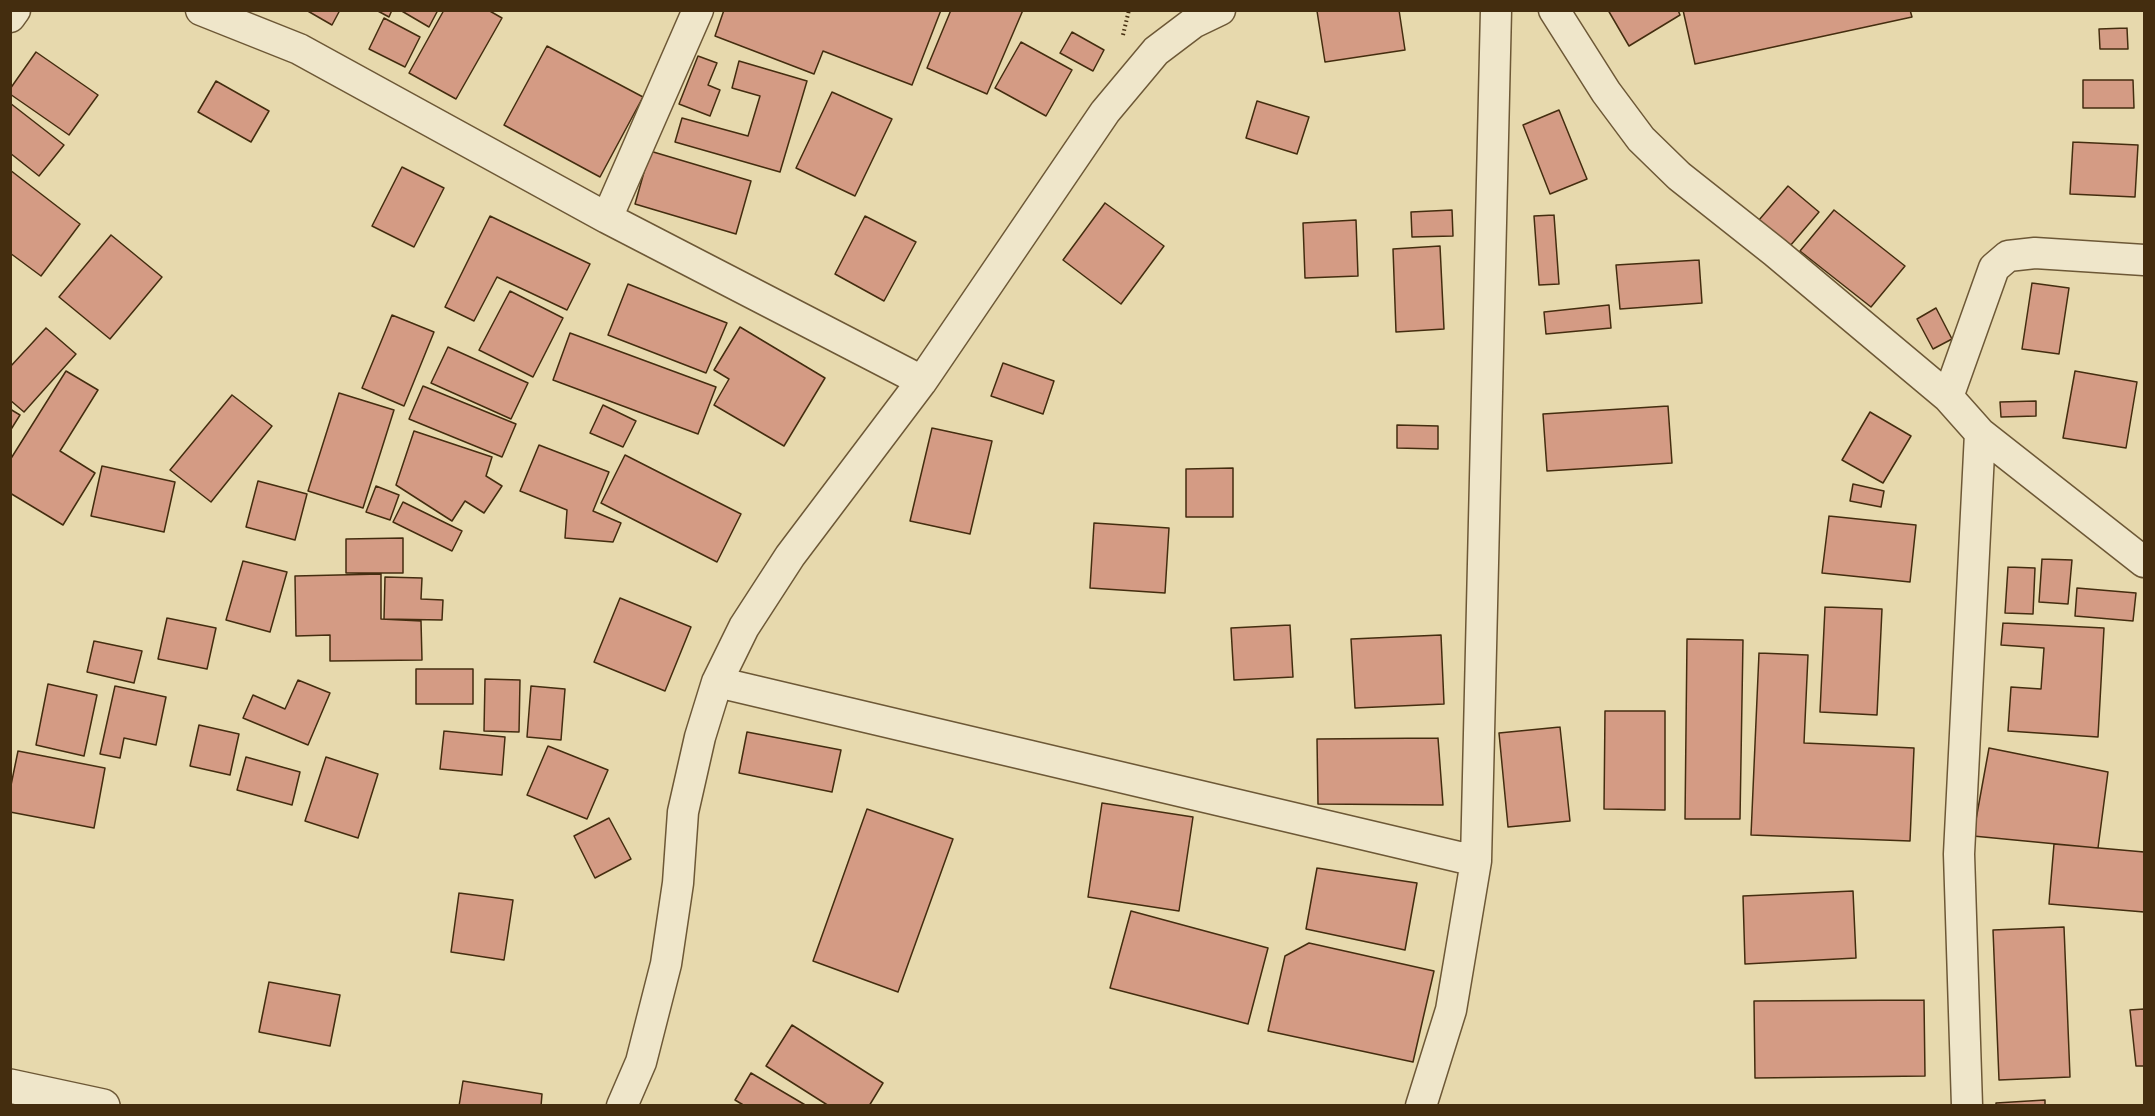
<!DOCTYPE html>
<html>
<head>
<meta charset="utf-8">
<style>
	body { margin:0 }
	#map { position:relative; width:2155px; height:1116px; overflow:hidden; background:#e7d9ad; font-family:Vollkorn,serif }
	canvas { display:block }
	.frame { position:absolute; inset:0; border:12px solid #442d0f; pointer-events:none }
</style>
</head>
<body>
<div id="map">
<canvas width="2155" height="1116"></canvas>
<div class="frame"></div>
</div>
<script>
const c = document.querySelector('canvas').getContext('2d');
c.lineJoin = 'round';
function paint(path, color) { c.fillStyle = color; c.fill(path, 'evenodd'); }
const toPath = rows => new Path2D(rows.map(r => 'M' + r).join(''));
function trace(path, color, width, dash) { c.strokeStyle = color; c.lineWidth = width; c.lineCap = dash ? 'butt' : 'round'; c.setLineDash(dash || []); c.stroke(path); }
const building = toPath([
	[306,10,340,10,332,25,306,10],
	[376,10,392,10,389,17,376,10],
	[400,10,438,10,429,27,400,10],
	[444,10,488,10,502,18,456,99,409,73,444,10],
	[724,10,941,10,912,85,823,51,814,74,715,36,724,10],
	[951,10,1023,10,987,94,927,68,951,10],
	[1399,10,1405,50,1325,62,1317,11,1399,10],
	[1608,10,1678,10,1680,15,1629,46,1608,10],
	[1683,10,1910,10,1912,17,1695,64,1683,10],
	[384,18,420,37,405,67,369,49,384,18],
	[2127,28,2128,49,2100,49,2099,29,2127,28],
	[1072,32,1104,50,1093,71,1060,53,1072,32],
	[1021,42,1072,70,1046,116,995,88,1021,42],
	[547,46,643,97,600,177,504,125,547,46],
	[36,52,98,95,69,135,10,94,10,89,36,52],
	[698,56,717,63,708,85,720,90,710,116,679,104,698,56],
	[739,61,807,81,780,172,675,142,682,118,748,136,760,96,732,88,739,61],
	[2083,80,2133,80,2134,108,2083,108,2083,80],
	[216,81,269,111,251,142,198,112,216,81],
	[832,92,892,119,855,196,796,168,832,92],
	[1257,101,1309,117,1297,154,1246,138,1257,101],
	[10,103,64,145,39,176,10,153,10,103],
	[1559,110,1587,179,1550,194,1523,125,1559,110],
	[2073,142,2138,145,2135,197,2070,194,2073,142],
	[650,151,751,181,736,234,635,204,650,151],
	[402,167,444,188,414,247,372,226,402,167],
	[10,170,80,224,41,276,10,253,10,170],
	[1788,186,1819,212,1790,246,1759,220,1788,186],
	[1105,203,1164,246,1121,304,1063,260,1105,203],
	[1452,210,1453,236,1412,237,1411,212,1452,210],
	[1834,210,1905,266,1871,307,1800,251,1834,210],
	[1554,215,1559,284,1539,285,1534,216,1554,215],
	[490,216,590,264,567,310,497,277,474,321,445,307,490,216],
	[865,216,916,242,884,301,835,274,865,216],
	[1356,220,1358,276,1305,278,1303,223,1356,220],
	[111,235,162,277,110,339,59,297,111,235],
	[1440,246,1444,329,1396,332,1393,249,1440,246],
	[1699,260,1702,303,1620,309,1616,265,1699,260],
	[2032,283,2069,288,2059,354,2022,349,2032,283],
	[628,284,727,323,706,373,608,335,628,284],
	[510,291,563,318,533,377,479,350,510,291],
	[1609,305,1611,328,1546,334,1544,312,1609,305],
	[1936,308,1952,339,1933,349,1917,319,1936,308],
	[392,315,434,332,404,406,362,388,392,315],
	[740,327,825,378,784,446,714,405,729,379,714,370,740,327],
	[46,328,76,354,24,412,10,400,10,367,46,328],
	[570,333,716,387,698,434,553,380,570,333],
	[448,347,528,383,511,419,431,383,448,347],
	[1003,363,1054,381,1043,414,991,396,1003,363],
	[66,371,98,390,60,451,95,473,63,525,10,493,10,460,66,371],
	[2075,371,2137,382,2126,448,2063,438,2075,371],
	[423,386,516,424,502,457,409,419,423,386],
	[339,393,394,410,363,508,308,491,339,393],
	[232,395,272,426,211,502,170,470,232,395],
	[2036,401,2036,416,2001,417,2000,402,2036,401],
	[603,405,636,421,623,447,590,433,603,405],
	[1668,406,1672,463,1547,471,1543,414,1668,406],
	[10,409,20,415,10,431,10,409],
	[1870,412,1911,436,1883,483,1842,460,1870,412],
	[1397,425,1438,426,1438,449,1397,448,1397,425],
	[932,428,992,441,970,534,910,521,932,428],
	[414,431,492,457,486,476,502,486,484,513,465,501,452,521,396,485,414,431],
	[539,445,609,472,593,511,621,523,613,542,565,538,567,510,520,491,539,445],
	[625,455,741,514,717,562,601,503,625,455],
	[102,466,175,482,164,532,91,516,102,466],
	[1233,468,1233,517,1186,517,1186,469,1233,468],
	[258,481,307,494,295,540,246,527,258,481],
	[1853,484,1884,491,1881,507,1850,501,1853,484],
	[376,486,399,495,390,520,366,512,376,486],
	[403,502,462,531,452,551,393,522,403,502],
	[1829,516,1916,525,1910,582,1822,573,1829,516],
	[1094,523,1169,528,1165,593,1090,588,1094,523],
	[403,538,403,573,346,573,346,539,403,538],
	[2042,559,2072,560,2068,604,2039,602,2042,559],
	[243,561,287,572,270,632,226,620,243,561],
	[2008,567,2035,568,2033,614,2005,613,2008,567],
	[381,574,381,619,421,621,422,660,330,661,330,635,296,636,295,576,381,574],
	[385,577,422,578,421,599,443,600,442,620,384,619,385,577],
	[2077,588,2136,593,2133,621,2075,616,2077,588],
	[620,598,691,627,665,691,594,662,620,598],
	[1825,607,1882,609,1877,715,1820,712,1825,607],
	[167,618,216,628,207,669,158,659,167,618],
	[2003,623,2104,628,2098,737,2008,731,2011,687,2041,689,2044,648,2001,645,2003,623],
	[1290,625,1293,677,1234,680,1231,628,1290,625],
	[1441,635,1444,704,1355,708,1351,639,1441,635],
	[1687,639,1743,640,1740,819,1685,819,1687,639],
	[94,641,142,651,134,683,87,672,94,641],
	[1759,653,1808,655,1804,743,1914,748,1910,841,1751,835,1759,653],
	[416,669,473,669,473,704,416,704,416,669],
	[485,679,520,680,519,732,484,731,485,679],
	[298,680,330,693,308,745,243,718,253,695,285,709,298,680],
	[48,684,97,695,84,756,36,745,48,684],
	[115,686,166,697,156,745,124,738,120,758,100,754,115,686],
	[531,686,565,689,561,740,527,737,531,686],
	[1605,711,1665,711,1665,810,1604,809,1605,711],
	[199,725,239,734,230,775,190,766,199,725],
	[1560,727,1570,821,1508,827,1499,733,1560,727],
	[444,731,505,737,502,775,440,769,444,731],
	[747,732,841,750,832,792,739,773,747,732],
	[1438,738,1443,805,1318,804,1317,739,1438,738],
	[548,746,608,770,587,819,527,795,548,746],
	[1989,748,2108,772,2098,848,1973,836,1989,748],
	[18,751,105,768,94,828,10,812,10,790,18,751],
	[246,757,300,772,292,805,237,790,246,757],
	[326,757,378,774,358,838,305,821,326,757],
	[1102,803,1193,817,1179,911,1088,897,1102,803],
	[867,809,953,839,898,992,813,961,867,809],
	[609,818,631,859,595,878,574,836,609,818],
	[2054,844,2144,852,2144,912,2049,904,2054,844],
	[1317,868,1417,883,1405,950,1306,929,1317,868],
	[1853,891,1856,958,1745,964,1743,896,1853,891],
	[459,893,513,900,504,960,451,952,459,893],
	[1131,911,1268,948,1248,1024,1110,988,1131,911],
	[2064,927,2070,1077,1999,1080,1993,930,2064,927],
	[1309,943,1434,971,1413,1062,1268,1031,1285,956,1309,943],
	[269,982,340,995,330,1046,259,1032,269,982],
	[1924,1000,1925,1076,1755,1078,1754,1001,1924,1000],
	[2144,1009,2144,1066,2136,1066,2130,1010,2144,1009],
	[792,1025,883,1083,869,1106,829,1106,766,1066,792,1025],
	[751,1073,807,1106,745,1106,735,1100,751,1073],
	[463,1081,542,1094,541,1106,459,1106,463,1081],
	[2045,1100,2045,1106,1996,1106,1996,1103,2045,1100]
]);
paint(building, '#d49b84');
trace(building, '#442d0f', 1.5);
const minor = toPath([
	[201,10,299,49,607,218,922,381],
	[1554,10,1606,92,1641,139,1679,176,1775,252,1948,397,1980,433,2144,562],
	[10,17,15,10],
	[607,218,698,10],
	[1948,397,1994,268,2008,256,2035,253,2144,260],
	[717,682,1476,861],
	[622,1106,641,1062,666,964,678,883,683,812,700,737,717,682,744,627,790,556,922,381,1105,112,1156,51,1193,23,1220,10],
	[1421,1106,1451,1010,1476,861,1496,10],
	[1967,1106,1959,854,1980,433]
]);
const tertiary = toPath([
	[10,1086,103,1106]
]);
trace(minor, '#6d5836', 33);
trace(tertiary, '#6d5836', 36);
trace(toPath([
	[1123,35,1129,10]
]), '#442d0f', 4, [1.5, 3]);
trace(minor, '#efe6ca', 30);
trace(tertiary, '#efe6ca', 33);
</script>
</body>
</html>
